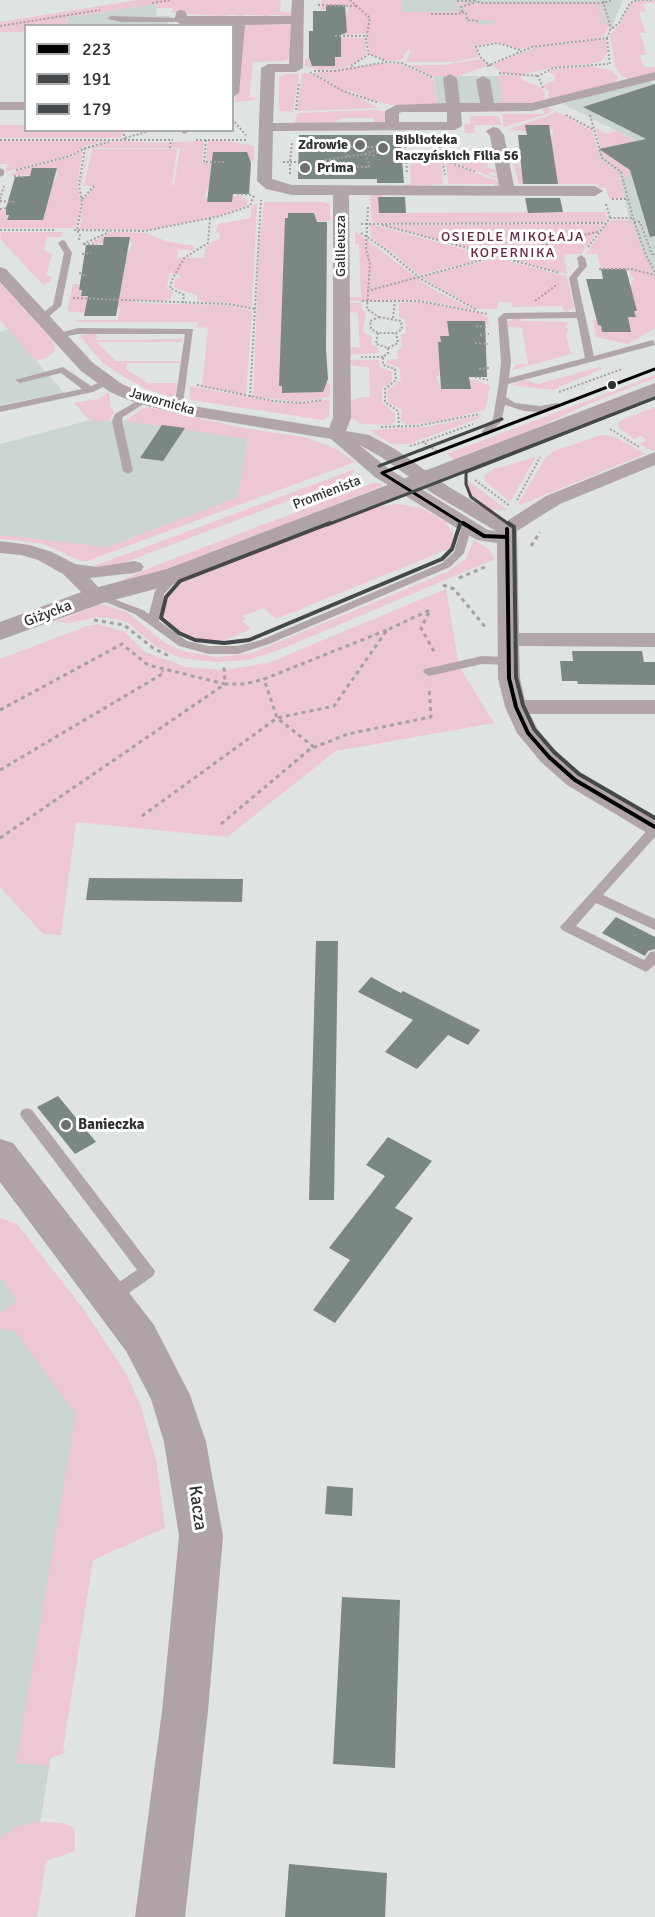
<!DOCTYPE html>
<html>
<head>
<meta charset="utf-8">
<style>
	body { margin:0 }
	#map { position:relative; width:655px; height:1917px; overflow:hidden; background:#dfe4e1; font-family:Signika,sans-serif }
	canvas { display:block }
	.legend { position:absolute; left:24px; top:24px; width:210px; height:108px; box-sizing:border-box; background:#fff; border:2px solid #acadac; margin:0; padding:8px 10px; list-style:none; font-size:18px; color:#2f3230 }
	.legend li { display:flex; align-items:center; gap:12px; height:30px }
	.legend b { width:30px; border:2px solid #acadac }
</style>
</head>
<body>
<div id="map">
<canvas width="655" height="1917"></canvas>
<ul class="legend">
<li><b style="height:8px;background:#000"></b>223</li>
<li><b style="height:8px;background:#45484a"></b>191</li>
<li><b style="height:8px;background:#45484a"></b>179</li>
</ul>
</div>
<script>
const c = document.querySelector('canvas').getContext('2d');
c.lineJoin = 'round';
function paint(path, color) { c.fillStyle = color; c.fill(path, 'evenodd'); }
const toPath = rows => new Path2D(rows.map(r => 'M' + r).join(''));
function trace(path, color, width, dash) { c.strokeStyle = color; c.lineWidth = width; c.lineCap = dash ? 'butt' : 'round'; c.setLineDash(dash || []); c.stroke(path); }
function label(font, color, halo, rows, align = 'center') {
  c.font = font + ' Signika,sans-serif'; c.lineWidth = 6; c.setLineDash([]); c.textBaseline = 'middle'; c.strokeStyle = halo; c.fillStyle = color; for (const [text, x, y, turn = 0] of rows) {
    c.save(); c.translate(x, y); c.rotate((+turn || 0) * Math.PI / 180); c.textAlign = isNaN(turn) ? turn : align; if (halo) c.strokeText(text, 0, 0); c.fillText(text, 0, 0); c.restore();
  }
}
paint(toPath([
	[365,0,623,0,612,27,396,27],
	[157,4,156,16,170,16,168,25,66,26,68,17],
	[434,76,498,76,503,105,437,105],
	[646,80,655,84,655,324,618,172,600,158,597,149,635,140,563,104],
	[8,329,64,393,0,405,0,332],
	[134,420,248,439,238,498,107,547,0,536,0,444,87,421],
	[0,1250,106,1413,25,1917,0,1917]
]), '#ccd6d0');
paint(toPath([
	[138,0,281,0,280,11,293,14,282,19,281,15,270,15,269,19,264,19,263,15,243,15,242,19,238,19,238,15,226,15,226,19,221,19,220,16,172,13,173,8,157,8,157,4,68,17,66,25,26,26,25,32,0,32,0,22],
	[322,0,402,0,403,12,458,12,457,2,471,2,460,6,459,13,430,14,465,13,466,21,474,21,478,25,494,24,493,20,469,20,463,7,474,3,597,3,602,24,607,25,599,3,602,3,609,27,603,36,598,38,520,49,497,42,475,46,479,57,454,62,406,62,411,50,407,50,402,60,388,61,370,54,366,34,344,35,338,15,347,15,347,12,349,11,347,5,326,5,326,10,320,10,319,7,323,5,321,4],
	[638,1,655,1,655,3,643,3,645,10,648,11,639,12,645,31,649,32,640,33,646,53,649,54,640,55,644,67,655,67,655,73,629,79,622,76,615,66,610,35,621,23,631,3],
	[246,23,292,25,292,58,283,61,253,62,249,97,258,98,251,101,235,102,241,28],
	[338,37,364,38,367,54,346,68,319,70,305,66,305,59,310,58,310,62,312,62,341,57],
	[599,39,606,40,608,52,601,61,595,63,551,68,521,75,502,73,492,65,534,48],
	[480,59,489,65,458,76,431,76,409,65,443,65],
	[384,63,404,65,434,80,437,105,397,106,366,99,362,97,364,96,342,89,314,73],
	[591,66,612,71,618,77,617,80,613,85,548,100,549,92,543,86,555,80,554,75,549,72,551,70],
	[302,73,312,74,379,108,297,111],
	[285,74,299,74,293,112,279,111,279,77],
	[502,75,520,76,524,81,539,86,545,92,544,100,542,104,503,105,498,76],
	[547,107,553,109,547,114,504,127,502,114,544,114,543,109],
	[377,110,385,112,385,120,382,122,374,124,373,118,343,118,331,124,295,123,297,113],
	[556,111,592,131,600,158,618,172,624,198,609,198,606,188,599,188,598,184,519,184,513,164,519,164,520,168,522,168,555,157,542,138,552,138,553,130,550,130,549,125,526,131,507,130,550,115],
	[470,116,499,116,501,125,475,125,475,133,465,133,464,124,470,124],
	[0,125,25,125,26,130,123,131,121,137,118,138,0,138],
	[596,128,606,134,616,131,636,141,608,147,610,157,630,170,628,177,623,177,622,172,603,157],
	[0,141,107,141,85,146,70,155,5,172,8,164,0,164],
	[115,141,170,143,169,148,89,148,81,186,84,185,92,149,177,149,172,185,174,186,180,148,171,148,172,142,204,141,202,162,214,163,211,172,218,188,208,188,204,197,207,198,206,202,232,202,233,196,240,196,247,199,247,206,220,215,149,230,80,229,83,199,95,186,80,186,88,148],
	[208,141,229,141,254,146,254,161,249,161,249,157,247,157,222,161,206,161],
	[83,150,77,184,81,203,76,228,0,228,0,210,7,211,7,219,48,203,43,182,54,182,59,173,56,173,57,168,31,175,10,175,19,170,71,157],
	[483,154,486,154,488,168,500,171,501,174,489,172,489,175,501,177,501,180,446,160,447,157,484,159],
	[410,157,430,157,441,161,443,184,402,186,411,183],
	[446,162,502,183,502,184,495,189,494,184,448,184],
	[375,195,382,195,383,201,378,202,379,213,606,212,607,219,603,222,378,223,372,221,370,196],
	[264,202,323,202,330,204,330,221,317,221,314,213,289,213,288,218,285,218,282,386,283,393,312,392,325,382,330,384,330,397,299,402,253,397,259,250],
	[257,203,252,306,248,308,229,303,205,302,197,300,198,296,173,287,175,280,182,276,170,273,167,288,173,292,171,298,163,301,136,300,135,303,228,305,252,311,246,395,202,386,208,328,197,327,198,322,78,322,75,320,118,320,120,307,86,306,85,313,67,311,73,284,80,284,81,296,117,253,128,253,133,243,130,242,130,237,105,237,103,244,89,243,112,232,146,233,166,241,194,246,193,250,178,250,177,258,204,258,206,246,220,238,220,233,216,232,218,224,251,218,251,207],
	[613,220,631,220,644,255,655,278,655,328,628,344,596,337,593,320,597,320,603,332,631,331,628,320,624,317,635,317,634,311,637,311,621,286,632,285,631,280,634,280,628,269,601,269,597,254,586,254,606,224],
	[370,224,374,225,492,257,419,275,387,248,371,238],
	[603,224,581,254,564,254,567,274,383,225],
	[355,231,429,287,473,310,420,300,346,301,349,298,361,297,359,244,355,244],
	[1,232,62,232,61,237,47,237,44,250,52,254,46,276,52,276,50,283,45,283,44,286,0,239],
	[497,258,566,276,574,306,573,308,566,312,561,306,512,307,511,302,498,302,498,309,476,309,421,277],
	[0,283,53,341,55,351,46,358,36,361,0,320],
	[419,302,480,313,488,318,489,325,447,321,448,333,452,333,452,336,441,336,441,342,438,342,438,348,445,349,451,370,439,370,439,376,436,377,441,389,470,389,469,380,477,380,490,386,485,410,436,422,407,425,401,421,402,410,388,402,387,390,401,380,399,367,387,364,387,360,398,359,397,352,402,346,401,335,406,333,405,320,399,317,399,303],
	[346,303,361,303,362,310,366,312,363,332,372,337,371,344,378,348,379,353,347,355,347,346,360,348,358,313,345,310],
	[522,317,520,321,568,322,565,328,569,329,566,334,570,352,574,353,512,370,517,364,528,364,522,328,508,327,508,322,513,319],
	[89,334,97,334,96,340,182,339,182,342,96,342,116,361,180,361,179,363,127,363,126,369,148,383,177,383,176,393,172,397,146,389,126,378,103,363,80,336],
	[347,360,379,360,380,367,392,372,392,382,382,388,382,402,395,413,395,422,390,425,361,424,349,416,348,403,358,398,370,397,369,367,354,366],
	[600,367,602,369,553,390,511,385,525,380,538,384],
	[655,375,655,378,588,404,528,432,455,460,447,454],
	[190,386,279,403,307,403,330,399,329,416,324,420,190,400],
	[109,392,110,406,114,412,109,421,90,421,74,403,99,399],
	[148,407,243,428,308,438,338,450,355,462,87,561,81,561,41,543,0,539,0,536,11,536,107,547,238,497,248,439,125,421,142,409],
	[655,407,655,450,652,451,640,444,647,440,641,436,634,439,617,426,620,421],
	[480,416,480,418,409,444,391,444,369,430,426,427],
	[601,435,615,437,645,454,520,505,519,502,546,457,554,451],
	[536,457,510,502,485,481,485,475,495,469],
	[355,469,351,476,338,482,123,563,89,568],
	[466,479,507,510,490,510,478,503,468,492],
	[373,483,380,483,382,486,146,579,118,582,152,567],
	[399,504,421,508,446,522,453,534,451,548,276,619,264,608,243,616,246,619,242,621,251,629,218,643,192,638,182,633,173,628,164,615,165,599,181,581,378,506],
	[474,540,488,549,495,559,274,652,246,660,218,662,180,658,157,647,128,623,117,619,98,617,69,623,54,622,98,605,105,605,128,613,165,643,183,651,217,657,252,653,447,572,466,559],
	[446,589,459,666,494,723,336,751,227,837,76,822,61,935,43,934,0,887,0,659,87,626,99,624,125,632,145,652,186,667,224,670,268,663],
	[0,1218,17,1224,84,1310,128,1377,141,1407,156,1460,165,1528,93,1560,63,1749,66,1752,50,1758,49,1766,16,1763,76,1414,14,1330,0,1329,0,1313,17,1301,0,1277],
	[36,1821,62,1823,72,1827,75,1832,75,1851,46,1861,37,1917,0,1917,0,1838,14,1828]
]), '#edc7d1');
paint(toPath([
	[326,5,345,5,347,32,341,35,341,57,335,57,335,66,312,66,309,57,309,31,313,31,313,11,326,11],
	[655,84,655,236,650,237,630,170,599,149,646,139,583,107],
	[525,125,549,125,558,184,523,184,518,135,527,135],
	[299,135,400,135,404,183,377,183,377,179,298,179],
	[213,152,247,152,251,163,249,194,233,194,232,202,207,202],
	[32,168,57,168,43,220,7,220,9,215,6,215,6,208,15,177,30,176],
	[378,197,405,197,406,213,379,213],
	[525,198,560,198,563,212,528,213],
	[288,213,314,213,317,222,327,222,326,350,328,379,323,392,282,393,282,386,279,386,285,218,288,218],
	[104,237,130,237,116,316,84,316,88,296,81,296,82,290,79,290,86,245,103,245],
	[601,269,626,269,637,311,634,311,636,317,628,317,631,332,602,332,601,326,598,325,586,279,603,279],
	[447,321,485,321,487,377,469,377,471,389,441,389,438,342,441,342,440,336,449,336],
	[162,425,185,428,163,461,140,458],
	[572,651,642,651,644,662,655,662,655,685,578,684,577,681,562,681,560,661,573,661],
	[89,878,243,879,242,902,86,900],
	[616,917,655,937,655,949,648,951,645,956,602,933],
	[316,941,338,941,334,1200,309,1200],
	[371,977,401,993,403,991,480,1030,468,1045,448,1035,417,1069,385,1052,413,1020,358,992],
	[58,1096,96,1142,75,1154,37,1107],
	[388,1137,432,1161,395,1208,413,1218,335,1323,313,1310,350,1260,329,1248,385,1176,366,1165],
	[327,1486,353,1488,352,1516,325,1514],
	[342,1597,400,1600,395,1768,333,1764],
	[289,1864,387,1873,385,1917,285,1917]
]), '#7b8882');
trace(toPath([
	[350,0,370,18,366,40],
	[474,0,481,3,603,3,613,0],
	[457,1,474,1],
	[603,1,611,29],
	[152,3,171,0],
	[318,5,356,6],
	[462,12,466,13,467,20,479,21],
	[431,14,459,14,462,12,461,7,476,2],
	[0,26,100,10],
	[335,36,365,36,369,54],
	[607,38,610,65],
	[351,66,369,54,386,61],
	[487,66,532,47,607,38,610,30,619,23,630,3,637,0,655,0],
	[491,66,481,58,476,47,498,43,520,50],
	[314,71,335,71,387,62,402,63,434,78],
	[310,72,343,91,379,103],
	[499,73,538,76],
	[543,88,538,76,553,68,608,64],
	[296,110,299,82],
	[566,115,594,130],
	[590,115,602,158,621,172,633,218,646,255,655,272],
	[232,119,246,135],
	[124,130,124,139],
	[125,138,153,130],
	[0,140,173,140],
	[196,140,248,140],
	[206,140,204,162,225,162],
	[405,142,407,173],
	[439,142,445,175],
	[339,146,348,156],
	[170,148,171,140],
	[377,152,377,154,380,152],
	[402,153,482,153],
	[365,154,375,150],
	[325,160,365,154,375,156],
	[443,160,476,172],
	[283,162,290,162,292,142],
	[322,164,325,161,324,164],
	[325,166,369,167,368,160,360,146],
	[16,170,70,156,85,148,109,142],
	[290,174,290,162,299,162],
	[14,176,25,177],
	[237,194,253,195],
	[0,199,4,186],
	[82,199,95,185],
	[612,199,627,199],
	[0,201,15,202],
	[606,204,610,218],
	[368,207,366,249,370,264,367,309,379,317],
	[0,209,8,208],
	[634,222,640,222,652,254,655,254],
	[361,224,606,223],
	[382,225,560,273],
	[0,230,55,230],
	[74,230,77,230,82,203,79,184,85,148],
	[361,233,385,249,421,279,477,310],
	[79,240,80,235,77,230,145,231,220,216,250,206,254,195],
	[83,244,109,232],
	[84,244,97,245],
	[588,247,610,218,633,218],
	[82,254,91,253],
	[499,256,600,231],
	[599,269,631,269,655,275],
	[79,273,87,276],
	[367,291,497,256],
	[73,298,228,304,254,309],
	[362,301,419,301,488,314],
	[535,301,558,284],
	[183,303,184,295,170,288,172,280,184,258,208,243,210,218],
	[379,317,401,321,402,329,396,333,378,333,371,329,370,321,379,317],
	[393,318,395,301],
	[476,326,488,327],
	[378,333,376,344,388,348,398,343,396,333],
	[480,335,489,334],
	[475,343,488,344],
	[388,348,388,353,383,357,383,365,395,369,396,380,385,389,385,402,398,411,399,427],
	[361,357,383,357],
	[479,369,489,368],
	[475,377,488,380],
	[197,385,273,401,301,403,323,400],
	[559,392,622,369],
	[250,397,261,200],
	[381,427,417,426,480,414],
	[610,429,639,447],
	[423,442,473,424],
	[410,446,423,442,438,452],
	[475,480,510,506],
	[517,500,540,457]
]), '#a6a0a1', 2, [2, 2]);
trace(toPath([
	[531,546,540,532],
	[459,578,485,567],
	[443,585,454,589,486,628],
	[94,620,124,625,153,648,169,656],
	[0,710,122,644,148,665,225,684,224,666],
	[314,747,277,718,264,679,387,630],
	[0,770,164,673,162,671],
	[142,816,277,718,334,706,387,630,430,610,421,628,436,655],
	[221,824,310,749,348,734,431,717,429,687],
	[0,838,225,684,245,684,264,679]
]), '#a6a0a1', 3, [4, 4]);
paint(toPath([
	[110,16,180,18,183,20,180,22,121,22,108,19,110,16],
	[179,130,187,130,188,132,184,134,179,130],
	[0,168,4,170,4,175,0,177,0,168],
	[62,240,65,241,72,253,61,306,45,320,39,320,39,316,53,305,64,253,58,243,62,240],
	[581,255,585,258,587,266,577,278,594,356,653,340,655,345,508,384,506,397,515,403,540,406,557,403,562,406,540,412,524,411,505,405,501,422,488,435,482,435,482,431,493,419,499,382,501,362,498,318,504,313,576,312,569,278,579,266,577,258,581,255],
	[577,318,585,358,509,378,511,362,507,319,577,318],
	[78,328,193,329,182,411,174,409,185,334,78,334,58,338,53,335,78,328],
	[63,367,91,386,108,379,113,382,93,392,0,412,0,406,82,389,61,373,20,383,15,380,63,367],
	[142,398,150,400,123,417,122,421,133,471,128,474,123,471,112,421,115,414,142,398],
	[467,523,472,526,464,553,450,567,269,644,238,654,209,654,179,646,135,614,91,596,92,594,100,594,143,610,149,614,155,591,172,573,180,573,180,577,164,594,159,621,187,641,209,646,237,646,261,640,442,563,454,552,462,526,467,523],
	[482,656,508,657,514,661,508,665,482,664,429,676,423,672,425,669,482,656],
	[655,825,655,837,603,895,655,919,655,930,596,903,576,926,644,960,650,952,655,951,655,965,646,972,562,930,560,927,651,826,655,825],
	[27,1108,32,1110,155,1271,153,1276,116,1302,110,1304,104,1302,102,1297,104,1292,137,1270,22,1118,20,1114,22,1110,27,1108]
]), '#b1a5a8');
paint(toPath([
	[292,0,304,0,303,68,296,72,275,72,273,123,385,122,385,111,396,105,446,103,443,78,450,74,457,78,460,103,480,103,476,80,483,76,490,80,494,103,532,103,655,72,655,80,532,111,461,112,462,126,455,130,273,131,272,179,292,185,499,186,490,136,486,131,493,127,498,128,504,135,514,186,595,186,603,191,595,196,349,195,351,418,346,431,369,435,395,449,449,487,507,521,546,496,655,452,655,465,560,504,517,531,519,633,655,633,655,647,519,646,520,678,525,700,655,700,655,714,530,714,538,730,557,752,583,775,655,816,655,835,647,833,567,785,541,762,517,733,505,707,498,678,497,543,477,540,460,530,375,477,331,439,179,414,133,402,110,392,81,371,0,282,0,267,6,269,93,363,122,384,145,394,180,404,329,428,333,418,333,195,292,195,266,189,257,181,261,68,268,64,289,64,291,24,245,25,239,93,232,97,232,25,180,24,174,20,177,11,181,10,185,11,187,16,291,16,292,0],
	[402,112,447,112,447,122,399,122,399,113,402,112],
	[358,444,381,457,435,495,496,531,488,530,389,469,358,444],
	[0,102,26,102,26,110,0,110,0,102],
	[0,541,30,545,52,552,75,564,97,567,134,561,141,563,144,567,141,571,134,573,90,578,106,596,103,600,96,602,89,600,63,574,38,560,21,555,0,553,0,541]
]), '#b1a5a8');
paint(toPath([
	[655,383,655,398,185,581,103,603,0,640,0,622,87,590,167,569,655,383],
	[0,1139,13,1143,154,1325,190,1395,206,1442,223,1536,208,1711,185,1917,135,1917,162,1711,179,1536,164,1442,151,1399,126,1351,0,1182,0,1139]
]), '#afa3a6');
trace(toPath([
	[327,147,377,147,377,152],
	[324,164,324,166,350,166]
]), '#a6a0a1', 2, [2, 2]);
trace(toPath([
	[382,473,655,369],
	[382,473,465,525]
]), '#000', 3);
trace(toPath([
	[463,523,484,536,507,537],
	[507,529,509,678,516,707,528,733,549,757,575,780,655,827]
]), '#000', 4);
trace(toPath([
	[327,525,655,398]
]), '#45484a', 3);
trace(toPath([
	[330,523,180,581,166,597,161,618,179,633,195,640,224,643,249,640,442,559,452,549,460,524]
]), '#45484a', 4);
trace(toPath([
	[379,466,502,419],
	[510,525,471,497,466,484,466,472,655,398]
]), '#45484a', 3);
trace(toPath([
	[508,523,514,527,516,677,523,705,534,729,554,752,579,774,655,818]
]), '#45484a', 4);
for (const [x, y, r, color] of [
	[360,145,6,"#6d706e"],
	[383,148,6,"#6d706e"],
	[305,168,6,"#6d706e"],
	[612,385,5,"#2f3230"],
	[66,1125,6,"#6d706e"]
]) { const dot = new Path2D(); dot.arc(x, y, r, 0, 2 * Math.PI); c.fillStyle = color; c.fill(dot); trace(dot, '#fff', 2); }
label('bold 14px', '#2f3230', '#fff', [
	["Biblioteka",395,140],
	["Raczyńskich Filia 56",395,156],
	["Zdrowie",348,145,"right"],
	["Prima",317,168]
], 'left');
c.letterSpacing = '1.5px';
label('14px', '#6a263f', '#fff', [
	["OSIEDLE MIKOŁAJA",513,237],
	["KOPERNIKA",513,253]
]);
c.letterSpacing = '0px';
label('14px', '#2f3230', '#fff', [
	["Galileusza",341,246,-90],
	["Jawornicka",162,402,16],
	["Promienista",327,493,-21]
]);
label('15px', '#2f3230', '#fff', [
	["Giżycka",48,614,-21]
]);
label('bold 15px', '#2f3230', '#fff', [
	["Banieczka",78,1125]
], 'left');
label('18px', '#2f3230', '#fff', [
	["Kacza",197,1508,82]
]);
</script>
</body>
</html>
